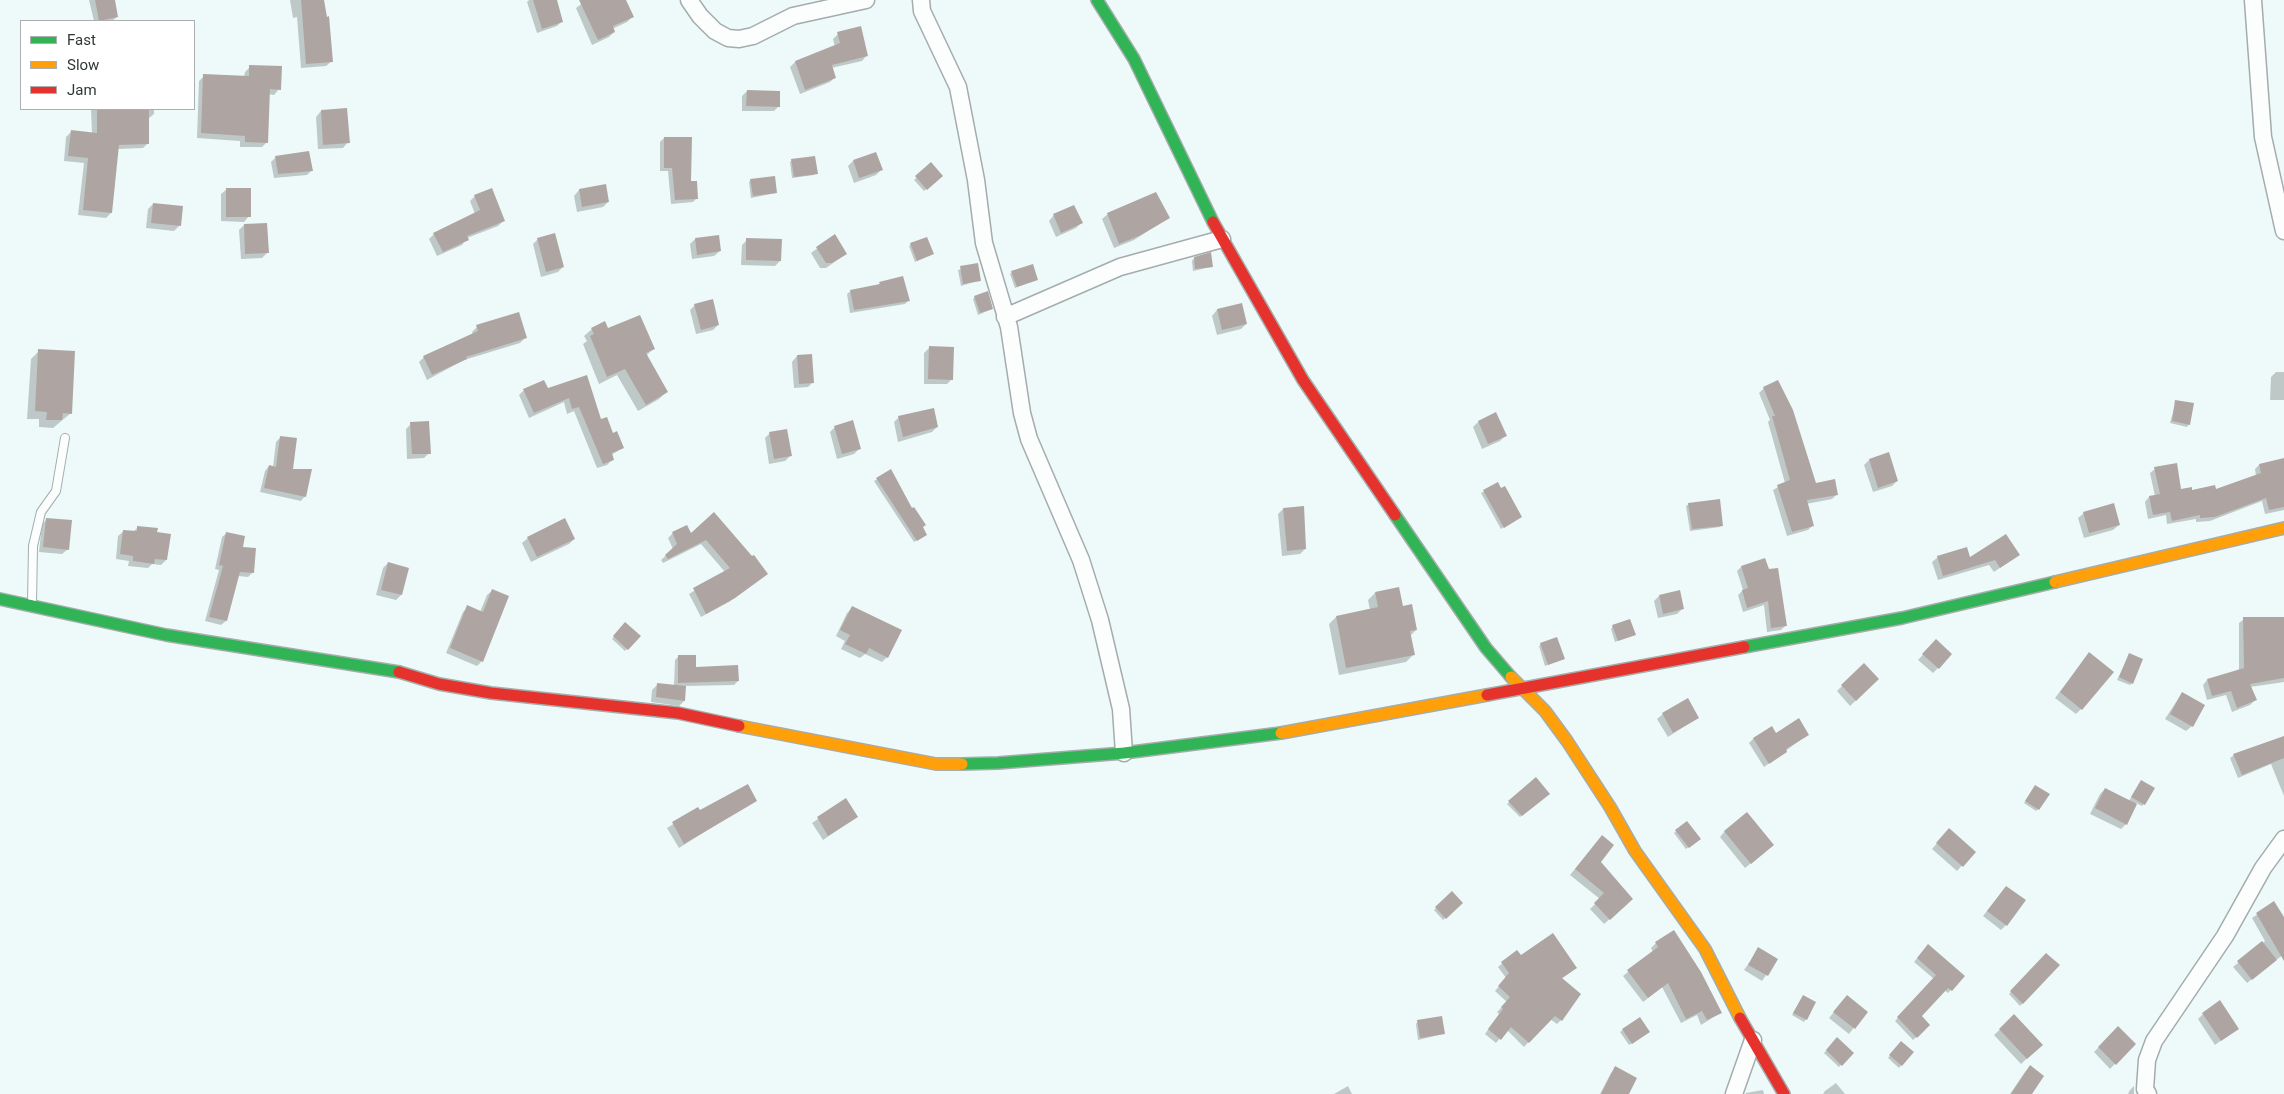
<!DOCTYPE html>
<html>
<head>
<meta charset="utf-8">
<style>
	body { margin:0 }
	#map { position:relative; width:2284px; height:1094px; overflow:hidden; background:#eefaf9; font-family:Roboto,sans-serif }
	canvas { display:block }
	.legend { position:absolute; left:20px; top:20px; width:175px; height:90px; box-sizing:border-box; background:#fff; border:1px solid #acafaf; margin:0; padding:6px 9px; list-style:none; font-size:15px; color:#303737 }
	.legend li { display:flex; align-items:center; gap:10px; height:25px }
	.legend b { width:25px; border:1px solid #acafaf }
</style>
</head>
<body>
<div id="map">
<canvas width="2284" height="1094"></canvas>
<ul class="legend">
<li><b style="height:6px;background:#30b455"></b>Fast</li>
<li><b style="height:6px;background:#ff9f0a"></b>Slow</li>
<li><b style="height:6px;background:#e5322d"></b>Jam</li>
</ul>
</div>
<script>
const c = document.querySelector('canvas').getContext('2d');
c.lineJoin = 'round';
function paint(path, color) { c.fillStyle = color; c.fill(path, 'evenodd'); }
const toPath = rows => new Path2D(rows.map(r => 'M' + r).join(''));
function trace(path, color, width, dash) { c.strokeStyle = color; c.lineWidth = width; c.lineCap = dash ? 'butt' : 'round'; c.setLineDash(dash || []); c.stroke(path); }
paint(toPath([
	[89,0,114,0,117,17,112,21,94,21],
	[290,0,323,0,332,61,326,66,301,68,297,17,293,18],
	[529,0,555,0,562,21,557,26,537,33,527,2],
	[587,0,625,0,632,17,627,22,612,29,614,32,609,37,592,45,576,8],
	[838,34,867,55,862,61,831,68,835,77,830,82,800,94,790,67,795,62,835,47,833,39],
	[250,67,279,89,274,95,268,94,267,142,262,147,240,147,240,141,197,138,199,81,204,76,244,77,245,72],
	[747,91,779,106,774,111,742,111,742,96],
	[91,109,154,109,154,114,148,119,148,143,143,148,117,149,111,213,106,218,78,215,84,163,64,161,66,137,71,132,92,134],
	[321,111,348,142,343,148,318,149,316,117],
	[664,138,697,198,693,202,671,204,668,171,660,171,660,142],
	[276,157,311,171,307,175,274,178,271,162],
	[792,160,816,173,814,175,792,178,790,162],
	[853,161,881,170,876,175,854,183,848,166],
	[931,164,941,176,924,191,914,180],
	[751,180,776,193,751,198,749,182],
	[227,189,249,216,244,222,221,221,221,194],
	[579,190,608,202,603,207,577,212,574,196],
	[475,196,503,221,498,226,467,238,462,245,437,256,429,239,434,234,475,214,470,201],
	[153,204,180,225,174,231,146,228,148,209],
	[1108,214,1168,218,1134,240,1114,248,1102,219],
	[1054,215,1081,223,1076,228,1056,237,1049,221],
	[244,225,267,253,262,258,241,259,239,230],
	[834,236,846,254,826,268,820,268,811,253],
	[538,239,563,267,558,272,541,277,533,244],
	[695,239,720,251,714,256,692,259,690,244],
	[747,240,780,261,775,266,741,265,742,245],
	[911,244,932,254,915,262,909,246],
	[1194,258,1211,267,1193,271,1192,261],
	[977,265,980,280,961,286,958,270],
	[1012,272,1037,279,1015,288,1010,274],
	[880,283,909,300,905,304,850,313,847,294,851,291,877,286],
	[975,297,992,309,978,315,973,299],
	[1241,304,1246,324,1241,329,1217,335,1212,316,1217,310],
	[695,305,718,325,713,330,696,334,690,310],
	[477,327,525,338,520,343,464,360,427,380,419,362,424,357,473,335,472,332],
	[592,329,608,330,653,349,646,356,666,392,659,399,638,411,617,375,599,384,583,344,587,341,584,336],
	[929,348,952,379,947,384,924,384,924,353],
	[39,351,71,413,53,428,39,427,39,419,27,419,31,359],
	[797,356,813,382,808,387,794,388,792,362],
	[2276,372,2284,372,2284,400,2270,400,2271,377],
	[586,376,600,421,623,448,611,455,612,460,607,465,597,468,574,411,567,414,564,402,529,418,519,395,524,390,547,389],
	[1764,388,1815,485,1837,494,1832,499,1806,504,1813,525,1808,530,1787,536,1773,490,1785,483,1768,422,1770,420,1759,393],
	[2176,401,2189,424,2187,427,2170,423],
	[899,417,937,427,932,432,898,442,894,422],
	[1478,422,1505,436,1500,441,1482,449,1473,427],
	[411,424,429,453,424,458,407,459,406,429],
	[835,427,859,449,854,454,837,459,830,432],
	[770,433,790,456,785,461,769,464,765,438],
	[280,438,292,471,305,496,301,501,260,492,265,471,269,466,273,467,276,442],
	[2284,459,2284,510,2265,514,2262,501,2210,521,2196,522,2196,519,2167,524,2166,515,2148,519,2145,502,2149,497,2155,496,2150,473,2155,469,2180,491,2215,491,2256,476,2255,469,2259,465],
	[1869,460,1897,481,1892,486,1873,492,1864,465],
	[891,471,922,528,923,537,914,542,874,481],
	[1498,484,1520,517,1501,529,1481,493],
	[1689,504,1722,525,1720,527,1690,531,1686,506],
	[1283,509,1305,549,1300,554,1282,556,1278,514],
	[2084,513,2119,525,2113,530,2084,538,2078,518],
	[714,514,761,578,729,602,701,617,689,594,725,572,701,544,663,563,661,560,673,549,668,538,673,533,690,535],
	[47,519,68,549,62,554,39,552,42,524],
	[138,527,156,533,166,560,161,565,152,564,148,568,128,566,129,561,116,559,118,536,124,531,133,532],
	[227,533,241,548,253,572,248,577,238,576,226,621,221,625,205,621,219,570,215,569,222,537],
	[528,538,574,539,569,544,531,562,522,543],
	[2018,555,1994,572,1989,565,1938,580,1932,562,1938,557,1969,558],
	[388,563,408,568,401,595,396,600,376,595,383,568],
	[1741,567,1768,570,1785,626,1781,630,1767,632,1764,605,1743,612,1738,595,1743,590,1737,571],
	[1398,589,1402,607,1416,630,1410,636,1413,655,1406,662,1339,675,1329,624,1336,617,1370,610,1368,600,1375,593],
	[493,590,482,661,477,666,446,653,463,612,468,607,480,612,487,595],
	[1659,596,1682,609,1677,614,1658,618,1654,601],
	[852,608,887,657,882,662,865,654,860,658,841,649,845,641,836,636,847,613],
	[2284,618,2284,682,2250,687,2255,700,2250,705,2232,712,2226,695,2207,700,2203,685,2207,680,2239,671,2239,623,2244,619],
	[625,624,639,636,625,651,612,639],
	[1613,626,1634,634,1615,642,1611,629],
	[1541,644,1563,659,1545,666,1539,646],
	[1931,646,1938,668,1933,673,1918,660],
	[2089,654,2081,709,2076,714,2055,698],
	[2129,655,2132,683,2130,685,2117,680],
	[679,656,695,669,738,681,734,685,685,686,684,701,679,706,651,702,652,690,657,685,674,686,675,660],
	[1864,664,1878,679,1850,706,1837,691],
	[2182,693,2192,726,2186,731,2165,719],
	[1663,714,1697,718,1668,737,1657,719],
	[1775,734,1807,735,1764,767,1749,743,1753,739],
	[2284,743,2284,796,2271,764,2238,778,2230,758,2234,755],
	[1536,779,1546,796,1520,817,1507,804],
	[2139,784,2144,804,2142,806,2136,803,2126,824,2121,829,2090,814,2100,794,2105,789,2129,801],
	[2033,789,2038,809,2036,811,2024,803],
	[755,800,679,848,667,828,697,809,699,812],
	[846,800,857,817,823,840,812,823],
	[1676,831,1697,841,1686,849,1674,833],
	[1725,831,1767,850,1745,868,1720,837],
	[1944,835,1974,852,1957,871,1932,849],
	[1597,842,1599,862,1627,904,1604,924,1590,909,1600,899,1570,875],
	[2006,887,2006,925,2001,930,1983,916],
	[1452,893,1462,903,1443,920,1434,910],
	[2274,903,2284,920,2284,954,2247,983,2233,967,2265,941,2252,918],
	[1674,932,1720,1013,1701,1025,1697,1015,1681,1023,1662,987,1643,1002,1623,976,1653,952,1651,948,1656,943],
	[1759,949,1777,959,1762,981,1744,970],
	[1925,949,1963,976,1948,993,1944,990,1920,1016,1929,1025,1913,1040,1895,1021,1934,979,1914,962],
	[1517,951,1521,957,1571,972,1561,979,1561,1020,1557,1024,1550,1019,1524,1047,1507,1030,1496,1043,1485,1034,1499,1014,1497,1012,1507,1002,1495,991,1506,978,1498,967],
	[2046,955,2058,965,2020,1006,2009,994],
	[1803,996,1806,1019,1804,1022,1792,1015],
	[1842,1002,1866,1012,1849,1034,1829,1018],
	[2203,1014,2238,1028,2215,1045,2198,1019],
	[2014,1016,2041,1045,2021,1064,1994,1035],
	[1640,1018,1646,1034,1629,1045,1620,1032],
	[1418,1021,1443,1034,1418,1040,1416,1024],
	[2118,1028,2134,1044,2110,1069,2094,1052],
	[1837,1039,1852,1053,1839,1067,1824,1053],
	[1899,1045,1912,1052,1899,1068,1888,1058],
	[2030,1067,2031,1094,2010,1094,2025,1072],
	[1616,1068,1628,1094,1600,1094,1611,1073],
	[1836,1083,1845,1094,1823,1094,1825,1091],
	[1348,1086,1352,1094,1334,1094],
	[2134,1086,2134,1094,2128,1094,2130,1090],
	[1763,1090,1764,1094,1745,1094,1746,1093]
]), '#0003');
paint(toPath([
	[95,0,115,0,118,17,99,21],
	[301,0,324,0,327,17,329,16,333,62,306,64],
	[533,0,557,0,563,22,542,29],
	[579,0,626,0,634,17,613,26,615,32,598,40],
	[861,26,868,56,832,65,836,78,805,90,795,61,840,43,837,32],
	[249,65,282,66,281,90,270,89,268,143,245,142,245,136,201,133,203,74,249,76],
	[747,90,780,91,780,107,746,106],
	[347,108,350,143,323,145,321,110],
	[97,109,149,109,149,144,119,145,112,213,83,210,88,158,68,156,71,130,97,133],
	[664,137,692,137,691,181,697,181,698,199,675,200,672,168,664,168],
	[309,151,313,171,278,174,275,156],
	[876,152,883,170,859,178,853,160],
	[815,156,818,174,794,177,791,159],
	[931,162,943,176,927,190,915,176],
	[775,176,777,193,753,196,750,179],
	[606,184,609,202,582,207,579,189],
	[226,188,251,188,251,217,226,217],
	[492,188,505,221,467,236,469,240,443,252,433,233,480,210,474,195],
	[1156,192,1170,218,1141,235,1119,244,1107,213],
	[153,203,183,206,181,226,151,223],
	[1074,205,1083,223,1061,233,1053,214],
	[267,223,269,253,245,254,244,224],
	[555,233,564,267,546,272,537,238],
	[835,234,847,254,832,263,826,263,816,247],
	[719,235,721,251,697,255,695,238],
	[927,237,934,254,917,261,910,243],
	[746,238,782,239,781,261,746,260],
	[1211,252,1213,267,1195,269,1194,257],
	[978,263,981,281,963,284,960,266],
	[1033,264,1038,280,1017,287,1011,271],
	[903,276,910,301,854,310,850,290,880,284,879,282],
	[988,291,993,309,980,313,974,296],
	[713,299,719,325,701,330,694,304],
	[1242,303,1247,324,1222,330,1217,309],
	[519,312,527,338,466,357,467,359,432,375,423,356,478,331,476,325],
	[640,315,655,349,646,353,668,392,646,405,625,369,607,377,590,336,594,334,591,328,605,321,608,328],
	[929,346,954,347,953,380,928,379],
	[38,349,75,351,72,414,63,413,62,420,46,420,47,412,35,411],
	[812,354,814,383,799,384,797,355],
	[587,375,601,419,607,417,613,433,617,431,624,448,612,453,614,460,603,464,579,407,572,409,569,398,534,413,523,389,544,380,548,388],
	[1778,380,1793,410,1816,483,1835,479,1838,495,1807,500,1814,526,1792,532,1777,485,1790,480,1772,416,1775,416,1763,387],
	[2175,400,2194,403,2190,425,2172,421],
	[934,408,938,427,903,437,898,416],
	[1496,412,1507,436,1488,444,1478,421],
	[853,420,861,449,842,454,834,426],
	[429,421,431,454,412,454,410,422],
	[787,429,792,456,774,459,769,432],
	[280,436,297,438,293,469,312,469,306,497,264,488,269,465,276,467],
	[1889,452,1898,481,1878,488,1869,459],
	[2284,458,2284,507,2269,510,2266,498,2215,517,2200,518,2200,515,2172,521,2170,512,2153,515,2149,496,2160,494,2154,467,2177,463,2181,489,2192,487,2192,490,2215,485,2216,489,2261,473,2259,464],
	[891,469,912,508,914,507,926,525,923,527,927,535,917,541,876,478],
	[1498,482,1501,488,1505,486,1522,517,1504,528,1483,490],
	[1720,499,1723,526,1692,529,1688,503],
	[2114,503,2120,525,2089,533,2083,512],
	[1304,506,1306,549,1287,551,1283,508],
	[714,512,752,556,754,555,768,574,735,598,706,614,693,588,730,568,706,540,668,559,665,555,677,544,672,532,687,525,691,533],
	[46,518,72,520,69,550,43,547],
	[565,518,575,539,537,557,527,537],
	[137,526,158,528,157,532,171,534,167,560,155,559,154,564,133,561,133,556,120,554,123,530,137,531],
	[226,532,245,536,243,547,256,548,254,573,240,572,227,621,209,617,223,566,219,565],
	[2006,534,2020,555,2000,568,1995,560,1943,576,1937,556,1967,547,1970,557],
	[1765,558,1769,569,1778,568,1787,626,1771,628,1768,601,1747,608,1742,590,1748,588,1741,566],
	[388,562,409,568,402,595,381,590],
	[1399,587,1403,606,1412,604,1417,630,1410,631,1415,655,1346,668,1336,616,1378,607,1375,592],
	[492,589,509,596,483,662,450,648,467,605,483,612],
	[1680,590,1684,609,1663,614,1659,595],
	[852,606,902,630,888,658,869,648,866,654,845,644,850,635,840,630],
	[2243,617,2284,617,2284,678,2250,684,2257,700,2237,708,2231,691,2212,696,2207,679,2244,668],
	[1630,619,1636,635,1618,641,1612,625],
	[625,622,641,636,628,650,613,636],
	[1557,637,1565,659,1548,665,1540,643],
	[1936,639,1952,654,1939,669,1922,654],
	[2089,652,2114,672,2082,710,2060,692],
	[2129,653,2143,659,2133,684,2119,677],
	[678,655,696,655,696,667,738,665,739,681,678,683],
	[1864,663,1879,679,1856,701,1841,685],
	[657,683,686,686,685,701,656,697],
	[2182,692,2205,705,2193,727,2170,714],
	[1688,698,1699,718,1673,733,1662,713],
	[1799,718,1809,735,1786,749,1787,752,1769,764,1753,738,1772,726,1776,733],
	[2284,736,2284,758,2242,775,2233,754],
	[1536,777,1550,794,1522,816,1508,801],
	[2141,780,2155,788,2145,805,2131,797],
	[748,784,757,801,684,844,672,822,698,807,700,810],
	[2035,785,2050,794,2039,810,2025,801],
	[2105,788,2137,804,2127,825,2095,808],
	[846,798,858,817,828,836,817,817],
	[1747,812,1774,845,1751,864,1724,831],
	[1687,821,1701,839,1689,848,1675,830],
	[1949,828,1976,852,1963,867,1936,843],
	[1602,835,1614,845,1601,862,1633,899,1610,920,1594,903,1604,893,1575,869],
	[2006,886,2026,900,2007,926,1987,911],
	[1452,891,1463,903,1446,919,1435,907],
	[2274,901,2284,917,2284,961,2256,913],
	[1674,930,1701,972,1722,1013,1707,1020,1702,1011,1686,1019,1668,983,1648,998,1627,970,1658,947,1655,942],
	[1553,933,1577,968,1562,978,1581,994,1562,1021,1555,1016,1529,1043,1511,1027,1501,1040,1488,1029,1503,1009,1501,1007,1510,997,1498,986,1509,973,1501,962,1517,950,1521,955],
	[2262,941,2277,960,2252,980,2237,961],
	[1928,944,1965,976,1952,991,1948,988,1922,1016,1930,1025,1917,1038,1897,1017,1936,975,1917,958],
	[1758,947,1778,959,1768,976,1748,965],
	[2046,953,2060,965,2023,1004,2010,991],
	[1803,995,1816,1002,1807,1020,1793,1013],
	[1847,995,1868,1012,1855,1029,1833,1012],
	[2220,1000,2239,1029,2221,1041,2202,1013],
	[2014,1014,2043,1045,2027,1059,1999,1029],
	[1442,1016,1445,1034,1420,1038,1417,1020],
	[1640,1017,1650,1032,1632,1044,1622,1029],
	[2118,1026,2136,1044,2116,1065,2098,1047],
	[1837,1037,1854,1053,1842,1066,1826,1050],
	[1901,1041,1914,1052,1902,1066,1889,1055],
	[2030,1065,2044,1076,2032,1094,2011,1094],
	[1615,1066,1637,1078,1629,1094,1601,1094]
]), '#aea5a3');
const lane = toPath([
	[32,604,33,546,41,512,56,491,65,438]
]);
const street = toPath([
	[689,0,700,16,715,31,728,38,739,39,753,36,793,16,866,0],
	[921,0,922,11,958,87,976,180,984,243,1009,327,1022,413,1029,439,1081,560,1100,620,1121,709,1124,753],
	[2253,0,2263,137,2284,231],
	[1005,317,1120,267,1222,239],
	[1734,1094,1753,1040],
	[2148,1094,2145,1089,2147,1060,2154,1041,2225,936,2263,868,2284,839]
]);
const fast = toPath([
	[1097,0,1134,59,1213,222],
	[1395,515,1486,648,1511,677],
	[0,599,166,635,399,672],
	[1744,647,1902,618,2055,582],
	[962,764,998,763,1124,753,1281,733]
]);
const slow = toPath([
	[2055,582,2284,528],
	[1511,677,1545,711,1567,741,1610,807,1635,851,1705,949,1740,1018],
	[739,726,936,764,962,764],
	[1281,733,1487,695]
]);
const jam = toPath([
	[1213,222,1303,380,1395,515],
	[399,672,439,684,491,693,678,713,739,726],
	[1487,695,1744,647],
	[1740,1018,1784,1094]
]);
trace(lane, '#a4acac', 10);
trace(street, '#a4acac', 19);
trace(fast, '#a4acac', 14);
trace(slow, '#a4acac', 14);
trace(jam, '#a4acac', 14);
trace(lane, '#fcfefe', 8);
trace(street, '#fcfefe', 16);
trace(fast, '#30b455', 11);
trace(slow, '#ff9f0a', 11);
trace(jam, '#e5322d', 11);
</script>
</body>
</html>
